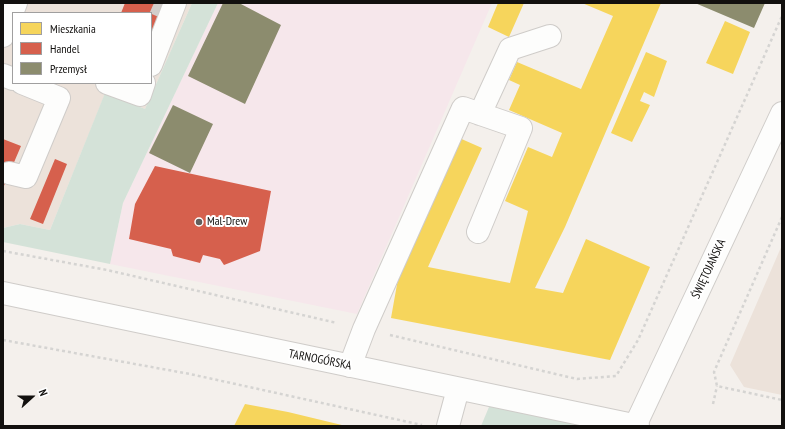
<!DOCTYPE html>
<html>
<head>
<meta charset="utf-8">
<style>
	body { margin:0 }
	#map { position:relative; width:785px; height:429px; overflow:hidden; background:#f4f0ec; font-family:"PT Sans Narrow",sans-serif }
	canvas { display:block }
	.frame { position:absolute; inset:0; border:4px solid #12100e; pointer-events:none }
	.legend { position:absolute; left:12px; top:12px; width:140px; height:72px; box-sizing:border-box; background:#fff; border:1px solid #a09f9f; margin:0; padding:5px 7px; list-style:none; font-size:12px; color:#12100e }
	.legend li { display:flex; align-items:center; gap:8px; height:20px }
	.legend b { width:20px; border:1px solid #a09f9f }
	.north { position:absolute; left:12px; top:377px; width:40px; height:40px; -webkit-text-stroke:3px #fff; paint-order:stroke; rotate:69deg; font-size:11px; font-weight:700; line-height:16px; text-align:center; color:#12100e }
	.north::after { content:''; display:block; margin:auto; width:14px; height:18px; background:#12100e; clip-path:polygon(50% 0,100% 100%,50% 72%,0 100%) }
</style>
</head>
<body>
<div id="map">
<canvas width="785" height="429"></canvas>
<div class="frame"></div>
<ul class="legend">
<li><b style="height:11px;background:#f6d55c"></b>Mieszkania</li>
<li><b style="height:11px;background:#d6604d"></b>Handel</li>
<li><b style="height:11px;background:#8c8c6e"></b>Przemysł</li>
</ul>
<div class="north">N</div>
</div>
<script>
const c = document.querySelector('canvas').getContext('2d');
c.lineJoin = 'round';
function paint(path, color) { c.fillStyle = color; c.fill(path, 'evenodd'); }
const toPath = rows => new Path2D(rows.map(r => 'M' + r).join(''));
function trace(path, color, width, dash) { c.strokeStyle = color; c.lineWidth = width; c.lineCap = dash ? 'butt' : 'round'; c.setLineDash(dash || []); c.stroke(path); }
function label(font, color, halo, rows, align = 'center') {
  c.font = font + ' "PT Sans Narrow",sans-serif'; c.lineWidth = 4; c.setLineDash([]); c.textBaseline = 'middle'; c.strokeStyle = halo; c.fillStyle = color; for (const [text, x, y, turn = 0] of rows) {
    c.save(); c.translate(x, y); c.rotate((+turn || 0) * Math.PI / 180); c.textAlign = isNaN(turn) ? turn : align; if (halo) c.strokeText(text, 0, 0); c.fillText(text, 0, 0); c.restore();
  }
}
paint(toPath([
	[3,3,192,3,145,109,105,94,50,230,20,224,3,228],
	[13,13,151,13,151,83,13,83],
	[782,245,782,395,744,387,730,365]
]), '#ece2da');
paint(toPath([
	[218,3,492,3,357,314,110,264,123,203]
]), '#f6e7eb');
paint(toPath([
	[192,3,218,3,123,203,110,264,3,242,3,228,20,224,50,230,105,93,145,109],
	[494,395,635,426,481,426]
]), '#d4e2d8');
paint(toPath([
	[498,3,524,3,509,37,488,27],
	[582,3,661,3,565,227,535,288,563,293,586,239,650,267,610,360,391,318,401,262,457,137,482,148,428,267,510,283,528,211,505,201,528,147,552,157,562,133,509,110,520,85,509,80,517,62,581,89,613,16],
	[725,21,750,32,733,74,706,63],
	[646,52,667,61,654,97,644,92,640,101,650,105,632,142,611,133],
	[245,404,288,412,346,426,234,426]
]), '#f6d55c');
paint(toPath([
	[125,3,165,3,151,35,151,13,121,13],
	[3,139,21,146,3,188],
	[55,159,67,164,43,224,30,219],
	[155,166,271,191,260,251,224,265,220,259,203,255,200,263,173,256,171,249,129,239,135,204]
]), '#d6604d');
paint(toPath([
	[223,3,239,3,281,25,245,104,188,76],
	[695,3,765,3,754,28],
	[173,105,213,124,190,173,149,153]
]), '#8c8c6e');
trace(toPath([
	[154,3,163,7]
]), '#d2cecb', 22, [22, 11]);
const minor = toPath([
	[3,36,16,3],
	[151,65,175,3],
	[3,75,13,79],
	[107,83,140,95,144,83],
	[480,114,510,49,550,36],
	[9,173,26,177,59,98,22,83],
	[350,366,364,329,463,108,521,128,478,232],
	[448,426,458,389],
	[635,426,782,113]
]);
const major = toPath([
	[3,293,638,426]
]);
trace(minor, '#cfccc9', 24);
trace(major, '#cfccc9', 24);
trace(toPath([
	[782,217,714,372,717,386,782,400],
	[3,251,107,270,337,323],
	[390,335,577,379,616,376,638,340,782,16],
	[3,340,190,374,422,425],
	[713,404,717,386]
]), '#d5d4d2', 2.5, [3, 3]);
trace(minor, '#fdfdfc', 22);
trace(major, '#fdfdfc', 22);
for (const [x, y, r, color] of [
	[199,222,4,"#615e5c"]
]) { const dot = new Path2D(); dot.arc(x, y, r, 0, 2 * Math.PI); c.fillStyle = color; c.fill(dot); trace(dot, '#fff', 1.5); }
label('12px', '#12100e', '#fff', [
	["Mal-Drew",207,222]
], 'left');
label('12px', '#12100e', '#fff', [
	["ŚWIĘTOJAŃSKA",709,269,-65],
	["TARNOGÓRSKA",320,360,11]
]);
</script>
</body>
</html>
